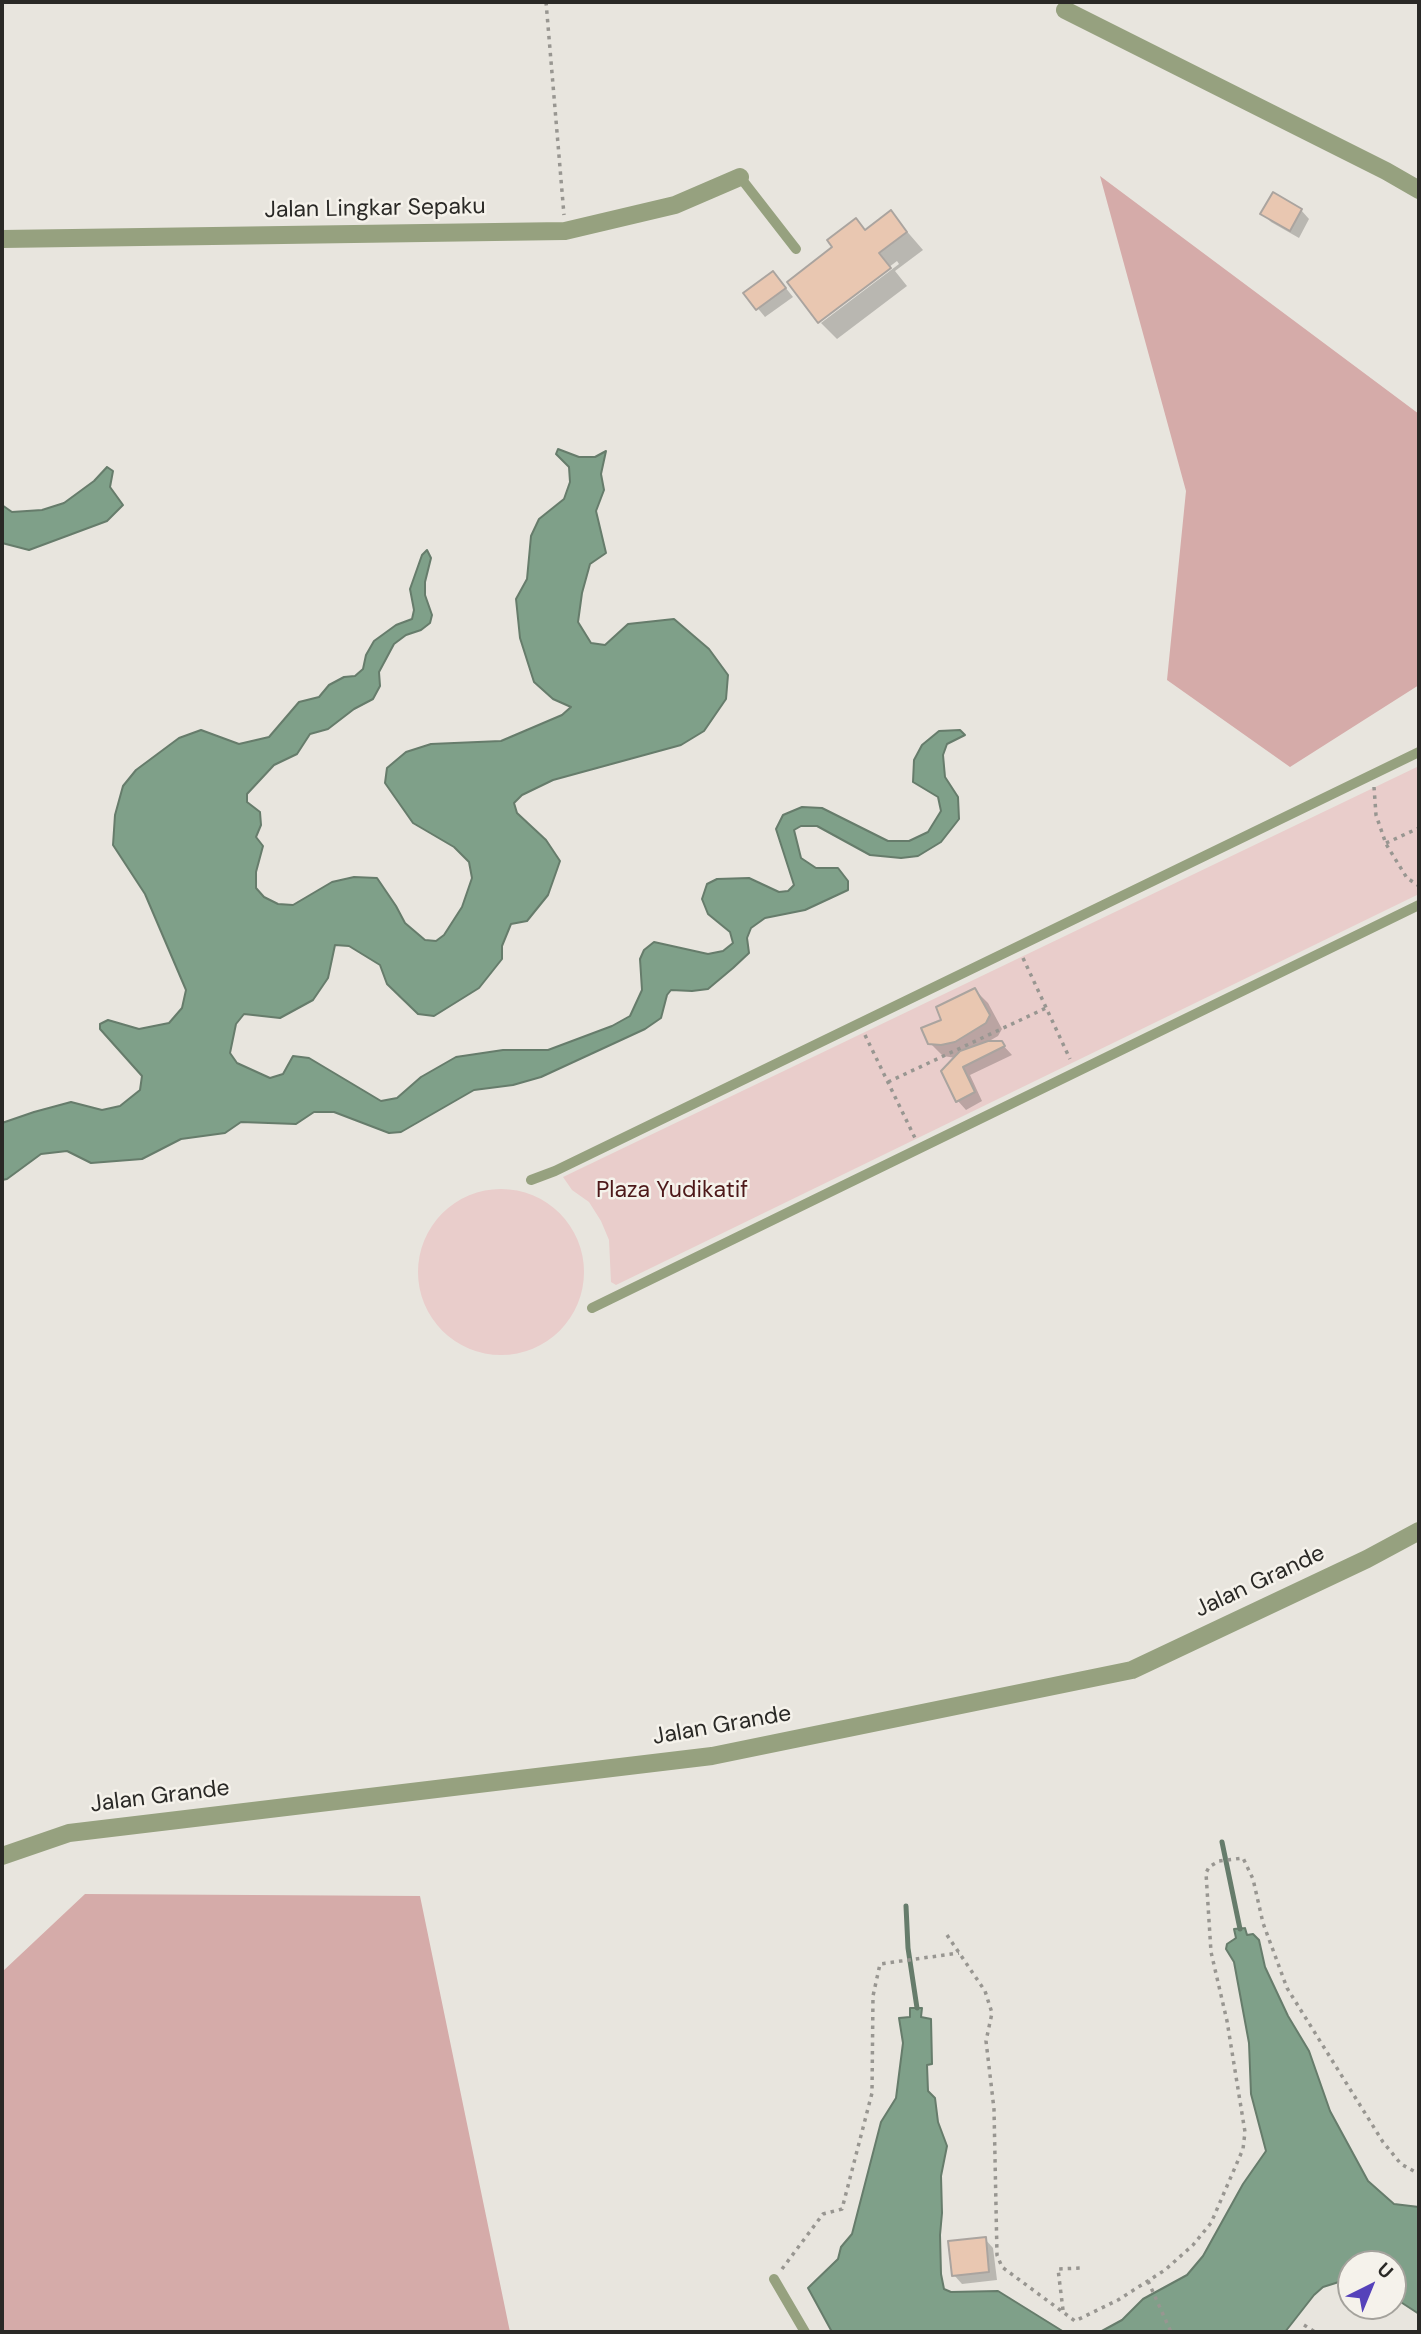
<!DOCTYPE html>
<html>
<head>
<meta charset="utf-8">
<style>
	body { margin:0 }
	#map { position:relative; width:1421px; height:2334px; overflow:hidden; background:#e8e5de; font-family:"DM Sans",sans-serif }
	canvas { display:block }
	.frame { position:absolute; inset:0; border:4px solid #2a2926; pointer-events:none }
	.north { position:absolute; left:1337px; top:2250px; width:70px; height:70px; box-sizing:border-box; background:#f5f2eb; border:2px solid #a4a29c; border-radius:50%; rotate:43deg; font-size:19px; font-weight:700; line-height:28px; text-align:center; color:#2a2926 }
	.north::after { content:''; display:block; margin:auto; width:24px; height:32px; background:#5542ba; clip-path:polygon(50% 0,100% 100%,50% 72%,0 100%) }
</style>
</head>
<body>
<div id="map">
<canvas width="1421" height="2334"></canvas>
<div class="frame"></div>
<div class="north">U</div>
</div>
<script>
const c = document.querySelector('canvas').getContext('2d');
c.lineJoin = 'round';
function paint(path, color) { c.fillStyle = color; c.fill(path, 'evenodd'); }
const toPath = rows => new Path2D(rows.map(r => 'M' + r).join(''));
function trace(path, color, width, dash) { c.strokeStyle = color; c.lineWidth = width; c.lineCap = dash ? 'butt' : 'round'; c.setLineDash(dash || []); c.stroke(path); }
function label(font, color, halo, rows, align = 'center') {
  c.font = font + ' "DM Sans",sans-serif'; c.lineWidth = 5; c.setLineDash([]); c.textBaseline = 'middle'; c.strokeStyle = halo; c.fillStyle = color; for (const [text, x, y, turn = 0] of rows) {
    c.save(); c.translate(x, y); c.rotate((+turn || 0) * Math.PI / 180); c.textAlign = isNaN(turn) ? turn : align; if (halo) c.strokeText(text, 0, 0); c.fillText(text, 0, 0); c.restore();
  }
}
paint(toPath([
	[1419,766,1419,894,616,1285,611,1282,609,1240,601,1221,589,1202,572,1190,563,1177],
	'418 1272a83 83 0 1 1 166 0a83 83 0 1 1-166 0Z'
]), '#e9cdcb');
paint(toPath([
	[1100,176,1419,414,1419,685,1290,767,1167,680,1186,491],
	[85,1894,420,1896,510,2332,2,2332,2,1972]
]), '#d5aba9');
const water = toPath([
	[558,449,579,457,595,457,606,451,601,474,604,490,596,511,606,553,590,564,582,593,578,622,591,643,605,645,628,624,674,619,709,649,728,675,726,699,704,731,681,745,553,780,522,795,514,803,517,813,546,840,560,861,548,895,527,921,511,924,502,946,502,959,479,988,434,1016,418,1014,387,984,380,965,349,946,335,945,328,978,313,1000,280,1018,244,1014,236,1024,230,1053,237,1063,270,1078,283,1074,293,1056,309,1058,381,1101,397,1098,421,1077,456,1057,503,1050,548,1050,612,1026,630,1016,642,990,640,959,644,950,654,942,708,954,723,951,733,943,730,932,708,914,702,899,707,884,717,879,749,878,779,892,788,891,794,885,776,829,783,815,802,807,822,808,888,841,909,841,928,832,941,811,938,797,913,782,914,760,922,745,939,731,960,730,965,735,947,744,943,755,945,777,958,797,959,819,941,842,918,856,901,858,870,855,817,826,801,826,794,830,801,858,816,868,838,868,848,881,848,890,805,910,765,918,751,928,747,938,749,953,733,968,708,989,692,991,671,990,667,995,661,1018,645,1029,541,1077,513,1085,474,1090,401,1132,389,1133,334,1112,314,1112,296,1124,241,1122,225,1133,181,1139,142,1159,91,1163,67,1151,41,1154,7,1179,2,1180,2,1123,34,1112,71,1102,102,1110,120,1106,140,1090,142,1076,100,1029,100,1024,108,1020,139,1029,169,1023,182,1008,186,990,145,894,113,845,115,815,123,786,136,770,179,738,201,730,239,744,269,737,299,702,319,697,329,685,344,677,355,676,363,669,366,655,374,641,396,625,412,619,414,610,410,589,422,555,427,550,431,558,425,582,425,595,432,615,430,623,421,630,406,635,394,644,379,672,380,686,373,699,354,709,328,729,310,734,297,754,274,765,247,794,247,802,260,812,261,825,256,837,263,846,256,872,256,888,264,897,278,904,293,905,332,882,354,877,377,878,396,906,405,923,425,940,436,941,444,935,462,907,472,878,469,862,454,847,413,823,385,783,387,768,406,752,431,744,501,741,562,715,571,707,553,699,534,682,520,638,516,599,527,579,531,536,539,519,564,499,570,482,569,467,556,454,558,449],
	[107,467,113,471,110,487,123,505,107,521,29,550,2,543,2,505,12,512,42,510,64,503,94,481,107,467],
	[1245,1928,1247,1935,1253,1934,1259,1940,1265,1967,1288,2016,1309,2051,1330,2111,1368,2181,1394,2204,1419,2207,1419,2314,1393,2297,1393,2264,1351,2264,1351,2281,1342,2281,1323,2287,1314,2295,1285,2332,1100,2332,1122,2320,1143,2299,1187,2275,1203,2256,1243,2184,1266,2151,1251,2094,1249,2043,1234,1962,1226,1949,1227,1944,1236,1938,1234,1929,1245,1928],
	[910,2008,922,2008,921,2017,931,2019,932,2064,927,2065,928,2091,935,2098,938,2122,947,2146,941,2176,942,2213,940,2235,941,2274,944,2289,951,2292,998,2291,1064,2332,832,2332,808,2288,838,2259,841,2247,852,2234,881,2122,896,2098,903,2043,899,2018,910,2017,910,2008]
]);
paint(water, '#7fa089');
trace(water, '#667c6b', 2);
paint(toPath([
	[1301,210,1309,219,1299,238,1271,222,1263,214],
	[891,213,923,250,895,271,907,286,837,339,821,323,899,264,897,261,819,320,835,248,856,221,866,231],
	[781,282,793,297,765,317,746,294],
	[975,990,988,1003,1002,1029,998,1036,984,1044,1001,1043,1012,1055,970,1075,982,1101,966,1110,958,1101,943,1072,956,1058,943,1056,930,1043,943,1021],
	[985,2239,993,2248,997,2280,962,2284,954,2275]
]), '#0003');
trace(toPath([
	[1222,1842,1240,1929],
	[906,1906,908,1948,917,2008]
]), '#667c6b', 5);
const building = toPath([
	[1273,192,1302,209,1290,231,1260,214,1273,192],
	[891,210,907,232,879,253,891,268,818,323,787,282,832,247,827,240,856,218,865,230,891,210],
	[773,271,786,288,756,310,743,293,773,271],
	[975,988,990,1015,986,1023,955,1042,941,1045,928,1044,921,1028,941,1020,936,1007,975,988],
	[988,1041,1002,1041,1005,1046,963,1067,975,1092,956,1102,941,1071,960,1051,988,1041],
	[986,2237,989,2272,952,2276,948,2241,986,2237]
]);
paint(building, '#e9c7b1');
trace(building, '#aaa49f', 2);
trace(toPath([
	[546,2,564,215],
	[1374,787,1376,815,1386,844,1407,878,1419,886],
	[1386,843,1419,828],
	[1023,958,1070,1059],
	[865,1035,915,1138],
	[888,1082,1046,1008],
	[947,1935,985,1991,992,2013,986,2041,994,2109,997,2255,1002,2267,1075,2321,1118,2300,1165,2270,1193,2245,1211,2223,1243,2149,1245,2132,1227,2021,1211,1952,1206,1873,1209,1867,1219,1861,1243,1858,1253,1879,1263,1923,1287,1988,1383,2142,1401,2164,1419,2174],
	[782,2269,823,2214,842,2209,872,2093,873,1996,880,1964,959,1953],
	[1148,2281,1171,2332],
	[1063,2310,1058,2269,1081,2268],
	[1304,2325,1315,2332]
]), '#989691', 3.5, [3.5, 5]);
trace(toPath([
	[740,177,796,249],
	[531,1180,555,1171,1419,752],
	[592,1308,1419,905],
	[774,2279,805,2332]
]), '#96a17f', 10);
trace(toPath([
	[1065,10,1386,171,1419,190],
	[2,239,565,231,675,205,740,177],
	[2,1856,69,1833,712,1756,1132,1670,1367,1559,1419,1531]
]), '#96a17f', 18);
label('23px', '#2a2926', '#f5f2eb', [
	["Jalan Lingkar Sepaku",375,209,-1],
	["Jalan Grande",1260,1582,-25],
	["Jalan Grande",722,1726,-10],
	["Jalan Grande",160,1797,-7]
]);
label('23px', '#4d1819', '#f5f2eb', [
	["Plaza Yudikatif",672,1191]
]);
</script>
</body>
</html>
